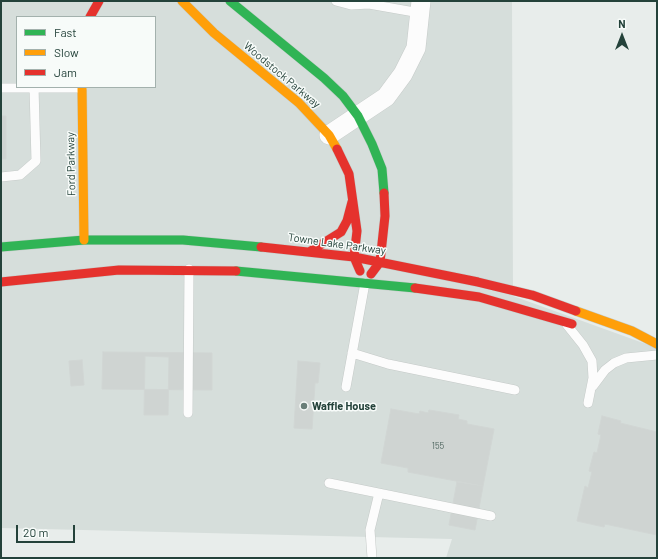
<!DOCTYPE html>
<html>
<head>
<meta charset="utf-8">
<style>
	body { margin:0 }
	#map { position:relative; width:658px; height:559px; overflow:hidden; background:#e8edeb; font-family:Barlow,sans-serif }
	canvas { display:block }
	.frame { position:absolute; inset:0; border:2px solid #24423a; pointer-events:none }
	.legend { position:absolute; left:16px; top:16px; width:140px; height:72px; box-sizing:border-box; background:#f7fbf9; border:1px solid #a3b1ad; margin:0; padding:5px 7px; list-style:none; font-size:12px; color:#24423a }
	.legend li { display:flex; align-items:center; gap:8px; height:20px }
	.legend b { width:20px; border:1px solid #a3b1ad }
	.north { position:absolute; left:602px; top:16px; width:40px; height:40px; -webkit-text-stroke:3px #f7fbf9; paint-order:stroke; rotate:0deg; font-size:11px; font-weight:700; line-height:16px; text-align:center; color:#24423a }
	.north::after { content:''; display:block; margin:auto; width:14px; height:18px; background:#24423a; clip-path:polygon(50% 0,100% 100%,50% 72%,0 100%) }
	.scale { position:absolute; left:16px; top:525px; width:59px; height:18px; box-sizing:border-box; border:2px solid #24423a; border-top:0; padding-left:5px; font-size:12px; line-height:14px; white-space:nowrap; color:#24423a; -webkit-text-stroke:3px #f7fbf9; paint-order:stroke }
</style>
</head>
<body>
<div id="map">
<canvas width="658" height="559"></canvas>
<div class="frame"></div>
<ul class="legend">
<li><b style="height:5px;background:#30b455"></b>Fast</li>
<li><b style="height:5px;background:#ff9f0a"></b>Slow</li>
<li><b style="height:5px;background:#e5322d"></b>Jam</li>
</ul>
<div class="north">N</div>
<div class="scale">20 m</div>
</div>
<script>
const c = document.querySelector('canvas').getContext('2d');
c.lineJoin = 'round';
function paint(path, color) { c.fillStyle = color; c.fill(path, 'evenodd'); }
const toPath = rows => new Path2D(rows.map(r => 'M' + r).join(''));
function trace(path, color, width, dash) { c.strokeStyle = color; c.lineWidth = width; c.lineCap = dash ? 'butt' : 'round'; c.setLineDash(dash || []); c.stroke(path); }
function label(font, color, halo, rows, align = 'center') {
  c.font = font + ' Barlow,sans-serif'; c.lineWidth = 3; c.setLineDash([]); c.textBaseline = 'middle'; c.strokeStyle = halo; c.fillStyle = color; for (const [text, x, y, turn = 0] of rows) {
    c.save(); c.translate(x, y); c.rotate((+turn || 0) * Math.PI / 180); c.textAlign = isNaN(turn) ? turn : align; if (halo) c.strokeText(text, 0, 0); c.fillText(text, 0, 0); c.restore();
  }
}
paint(toPath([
	[1,1,512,1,513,296,657,348,657,558,446,558,452,539,1,528],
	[17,17,155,17,155,87,17,87]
]), '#d6dedb');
const building = toPath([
	[1,116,6,116,6,159,1,159,1,116],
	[103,352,212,353,212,390,102,389,103,352],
	[145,356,169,357,168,415,144,415,145,356],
	[82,360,84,385,71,386,69,361,82,360],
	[298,361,320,363,318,383,315,383,312,429,294,428,298,361],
	[391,409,419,414,420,411,428,413,429,410,459,415,458,419,467,421,467,424,494,429,483,486,408,472,408,468,381,463,391,409],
	[602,416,621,421,620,423,657,432,657,535,605,524,604,527,577,521,585,486,588,488,592,472,589,471,594,452,597,453,601,435,598,434,602,416],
	[457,482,483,486,475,530,449,525,457,482]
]);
paint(building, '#cfd4d2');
trace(building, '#d1d6d4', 1);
const lane = toPath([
	[336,1,351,5,369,4,420,13],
	[1,88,82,88],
	[1,177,20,175,36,161,34,87],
	[567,325,583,345,592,361,593,378,588,403],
	[352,353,388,364,515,390],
	[593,386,605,370,614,363,626,358,657,355],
	[346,387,365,283],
	[188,413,189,269],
	[329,483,491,516],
	[372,558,370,530,379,493]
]);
const street = toPath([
	[329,135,386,97,403,74,416,48,421,1]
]);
const fast = toPath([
	[230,1,324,78,343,96,358,116,372,144,382,169,384,193],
	[1,247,84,240,183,240,261,247],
	[236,271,415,288]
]);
const slow = toPath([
	[182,1,214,33,299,103,329,135,337,149],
	[82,87,84,240],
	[576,311,632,331,657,344]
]);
const jam = toPath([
	[90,17,99,1],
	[337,149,349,174,357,231,354,257,360,271],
	[261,247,354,257,478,282,532,295,576,311],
	[309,252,341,232,347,221,352,202],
	[371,274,380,262,385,216,384,193],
	[1,282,119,270,236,271],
	[415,288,479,297,572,324]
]);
trace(lane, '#c5cac8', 10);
trace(street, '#c5cac8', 20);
trace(fast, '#c3cbc8', 10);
trace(slow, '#c3cbc8', 10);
trace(jam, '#c3cbc8', 10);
trace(lane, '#fcfcfc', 9);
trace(street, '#fcfcfc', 19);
trace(fast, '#30b455', 9);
trace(slow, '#ff9f0a', 9);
trace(jam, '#e5322d', 9);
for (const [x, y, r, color] of [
	[304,406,4,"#697e78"]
]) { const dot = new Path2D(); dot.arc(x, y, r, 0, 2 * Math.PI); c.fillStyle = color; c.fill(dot); trace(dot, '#f7fbf9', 1.5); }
label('9px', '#506761', null, [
	["155",438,446]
]);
label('11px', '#24423a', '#f7fbf9', [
	["Woodstock Parkway",282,75,40],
	["Ford Parkway",71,164,-91],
	["Towne Lake Parkway",337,244,8]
]);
label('bold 11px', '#24423a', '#f7fbf9', [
	["Waffle House",312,406]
], 'left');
</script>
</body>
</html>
